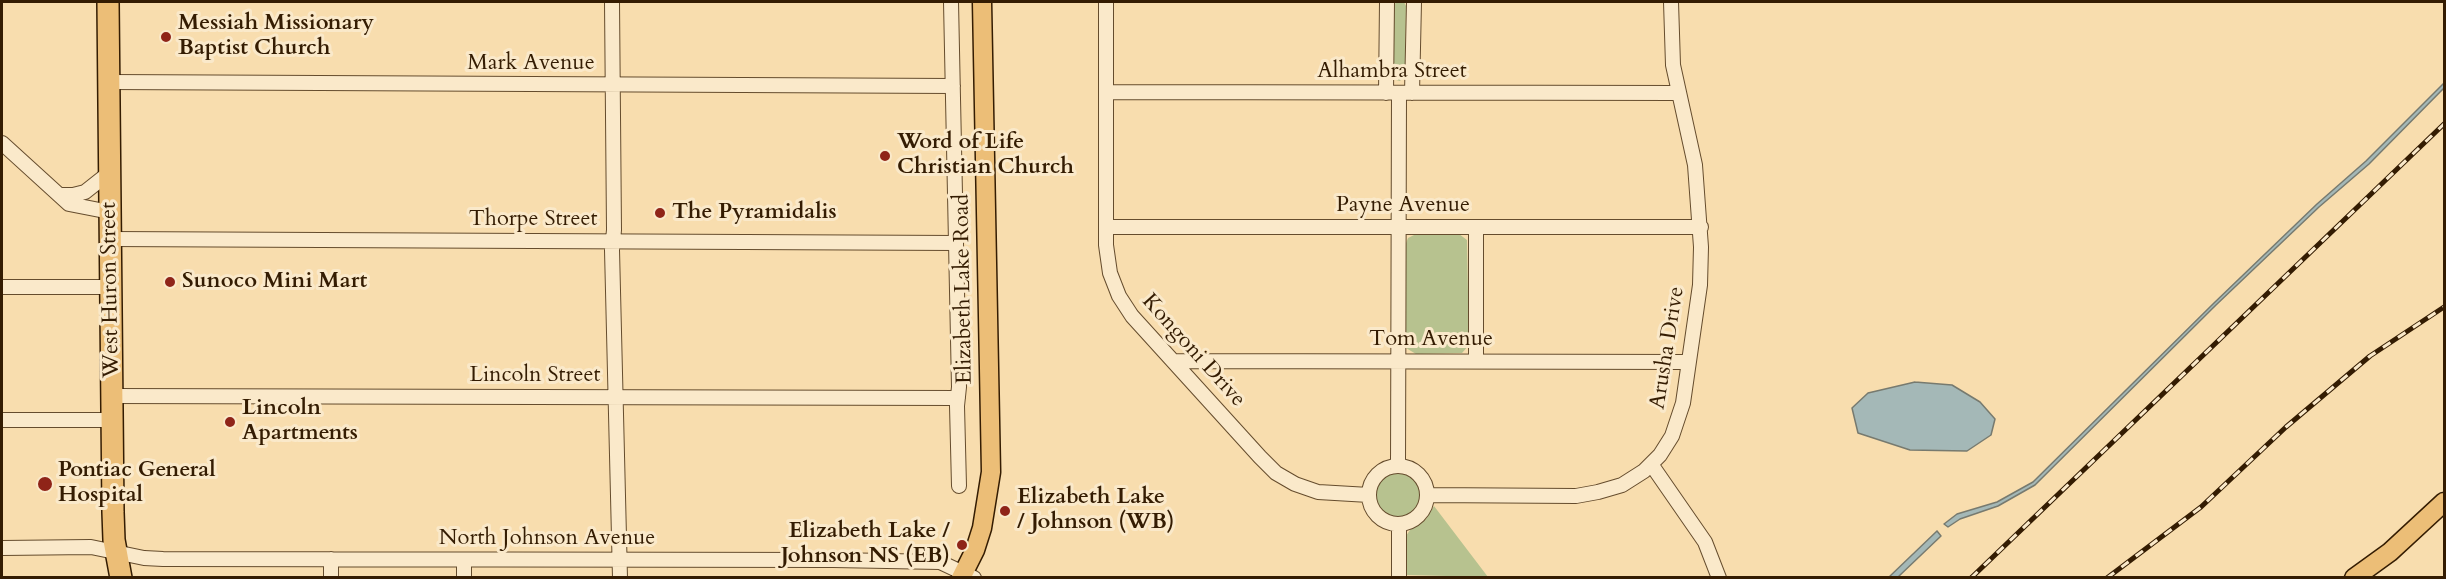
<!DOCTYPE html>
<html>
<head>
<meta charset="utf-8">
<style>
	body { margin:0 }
	#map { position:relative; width:2446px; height:579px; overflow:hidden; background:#f8ddae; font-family:Cardo,serif }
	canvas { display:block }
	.frame { position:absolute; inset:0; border:3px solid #341c02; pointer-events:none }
</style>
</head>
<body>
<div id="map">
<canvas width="2446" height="579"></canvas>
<div class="frame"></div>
</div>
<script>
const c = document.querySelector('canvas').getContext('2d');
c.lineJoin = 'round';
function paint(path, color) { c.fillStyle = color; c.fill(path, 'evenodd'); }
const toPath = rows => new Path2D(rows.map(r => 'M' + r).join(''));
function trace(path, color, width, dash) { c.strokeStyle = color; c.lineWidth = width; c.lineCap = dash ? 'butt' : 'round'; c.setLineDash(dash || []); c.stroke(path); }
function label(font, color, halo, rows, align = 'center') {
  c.font = font + ' Cardo,serif'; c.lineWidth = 6; c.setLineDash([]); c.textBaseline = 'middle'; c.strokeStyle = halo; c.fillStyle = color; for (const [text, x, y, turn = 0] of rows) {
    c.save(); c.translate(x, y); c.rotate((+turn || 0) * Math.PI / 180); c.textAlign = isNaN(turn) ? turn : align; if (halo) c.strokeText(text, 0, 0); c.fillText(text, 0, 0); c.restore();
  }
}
paint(toPath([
	[1396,2,1404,2,1406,6,1405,75,1400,81,1396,80,1393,73,1394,6],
	[1416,234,1459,234,1467,240,1469,345,1462,353,1416,354,1406,348,1405,246,1408,238],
	'1376 495a22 22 0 1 1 44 0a22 22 0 1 1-44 0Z',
	[1434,506,1488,577,1405,575,1406,536,1410,530,1426,519]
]), '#b7c28f');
const water = toPath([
	[2444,83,2444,88,2369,164,2319,207,2216,305,2035,485,1998,506,1960,519,1948,527,1944,524,1957,514,1997,502,2033,482,2214,303,2317,204,2366,161,2444,83],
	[1915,382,1952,385,1980,402,1995,419,1991,435,1967,451,1910,450,1858,433,1852,408,1868,393,1915,382],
	[1937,531,1941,536,1898,577,1889,577,1937,531]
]);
paint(water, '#a4b8b7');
trace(water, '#777a6f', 1.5);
const minor = toPath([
	[612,2,614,230,612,250,620,578],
	[951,2,959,387,957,406,959,486],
	[1106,2,1106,245,1110,273,1119,296,1132,316,1260,457,1276,473,1295,484,1318,492,1369,495],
	[109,82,953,86],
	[1106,92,1678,93],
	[1386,93,1387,2],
	[1412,93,1414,2],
	[2,143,69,204,110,212],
	[59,195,73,195,85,192,109,173],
	[1106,227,1701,227],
	[1476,227,1476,361],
	[110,239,956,243],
	[2,287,110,287],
	[1173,361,1689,362],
	[112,396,958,398],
	[2,420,112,420],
	[1651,464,1705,542,1719,578],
	[1398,466,1399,93],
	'1369 495a29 29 0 1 1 58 0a29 29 0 1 1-58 0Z',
	[1427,495,1576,496,1598,492,1622,485,1644,471,1660,455,1672,436,1683,403,1700,285,1701,247,1695,165,1673,65,1671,2],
	[2,548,91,547,144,558,163,559,833,560,940,562,974,578],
	[331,578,331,559],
	[464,578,464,560],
	[1399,578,1399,524]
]);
const major = toPath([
	[961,578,975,550,982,528,991,472,982,2],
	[2354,578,2390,552,2444,502]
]);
const highway = toPath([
	[108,2,113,512,114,540,121,578]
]);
trace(minor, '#654c2d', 16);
trace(major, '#341c02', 21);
trace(highway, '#341c02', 24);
trace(minor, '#fae9ca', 14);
trace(major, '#ecbe77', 18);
trace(highway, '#ecbe77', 21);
const rail = toPath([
	[1971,578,2444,124],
	[2107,578,2201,507,2286,427,2370,356,2444,307]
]);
trace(rail, '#341c02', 5);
trace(rail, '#fae9ca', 3, [9]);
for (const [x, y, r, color] of [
	[166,37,6,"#8f2418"],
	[885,156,6,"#8f2418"],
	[660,213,6,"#8f2418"],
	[170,282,6,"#8f2418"],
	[230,422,6,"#8f2418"],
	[45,484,8,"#8f2418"],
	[1005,511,6,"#8f2418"],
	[962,545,6,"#8f2418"]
]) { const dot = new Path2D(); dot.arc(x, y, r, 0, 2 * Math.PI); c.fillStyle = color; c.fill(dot); trace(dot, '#fae9ca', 2); }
label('bold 22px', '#341c02', '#fae9ca', [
	["Messiah Missionary",178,24],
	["Baptist Church",178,49],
	["Word of Life",897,143],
	["Christian Church",897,168],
	["The Pyramidalis",672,213],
	["Sunoco Mini Mart",182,282],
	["Lincoln",242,409],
	["Apartments",242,434],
	["Pontiac General",58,471],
	["Hospital",58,496],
	["Elizabeth Lake",1017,498],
	["/ Johnson (WB)",1017,523],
	["Elizabeth Lake /",950,532,"right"],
	["Johnson NS (EB)",950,557,"right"]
], 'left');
label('22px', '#341c02', '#fae9ca', [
	["Mark Avenue",531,64],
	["Alhambra Street",1392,72],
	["Payne Avenue",1403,206],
	["Thorpe Street",533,220],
	["Elizabeth Lake Road",964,289,-91],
	["West Huron Street",111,290,-91],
	["Tom Avenue",1431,340],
	["Arusha Drive",1668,348,-81],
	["Kongoni Drive",1193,351,48],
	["Lincoln Street",535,376],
	["North Johnson Avenue",547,539]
]);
</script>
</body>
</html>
